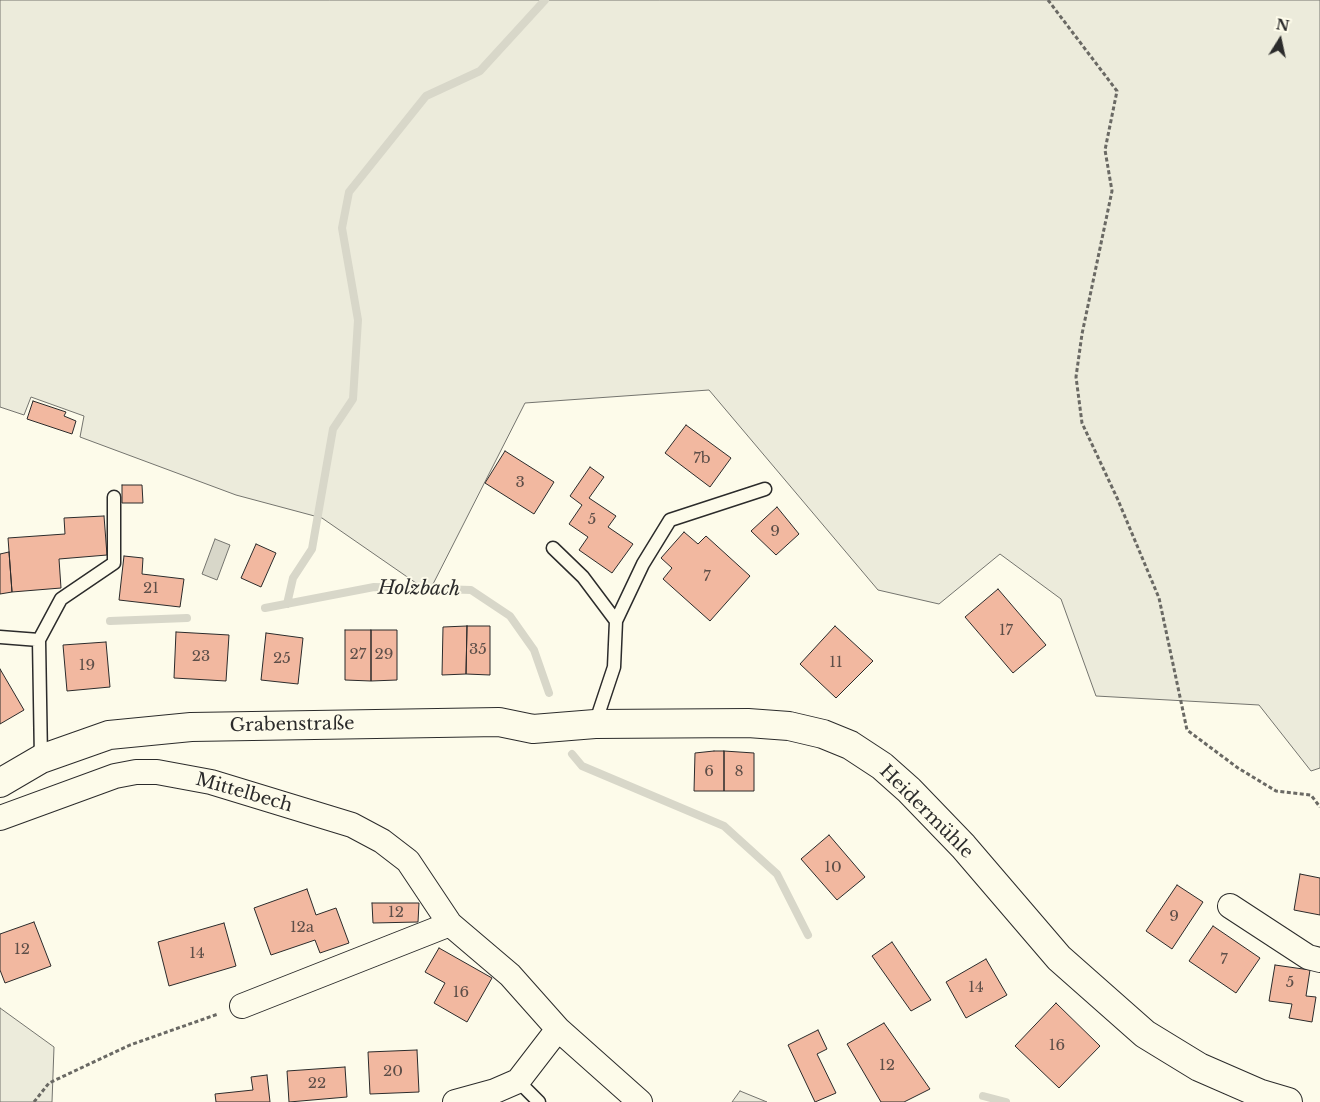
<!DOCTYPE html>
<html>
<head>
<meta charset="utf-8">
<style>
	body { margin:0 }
	#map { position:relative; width:1320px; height:1102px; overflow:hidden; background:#fdfbea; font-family:"Libre Baskerville",serif }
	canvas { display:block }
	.north { position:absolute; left:1255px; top:15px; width:50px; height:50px; -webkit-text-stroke:4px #fdfbea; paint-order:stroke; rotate:10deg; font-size:14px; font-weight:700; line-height:20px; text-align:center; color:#2b2b2b }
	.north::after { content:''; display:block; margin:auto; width:18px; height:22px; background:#2b2b2b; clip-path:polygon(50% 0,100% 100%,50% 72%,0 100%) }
</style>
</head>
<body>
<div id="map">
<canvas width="1320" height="1102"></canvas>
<div class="north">N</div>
</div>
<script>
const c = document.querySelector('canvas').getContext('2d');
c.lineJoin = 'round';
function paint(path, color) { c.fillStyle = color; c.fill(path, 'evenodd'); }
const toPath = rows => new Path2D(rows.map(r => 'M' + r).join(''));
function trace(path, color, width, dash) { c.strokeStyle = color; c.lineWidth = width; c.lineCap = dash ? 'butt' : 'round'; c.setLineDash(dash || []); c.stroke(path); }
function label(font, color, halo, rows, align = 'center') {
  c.font = font + ' "Libre Baskerville",serif'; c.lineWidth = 4; c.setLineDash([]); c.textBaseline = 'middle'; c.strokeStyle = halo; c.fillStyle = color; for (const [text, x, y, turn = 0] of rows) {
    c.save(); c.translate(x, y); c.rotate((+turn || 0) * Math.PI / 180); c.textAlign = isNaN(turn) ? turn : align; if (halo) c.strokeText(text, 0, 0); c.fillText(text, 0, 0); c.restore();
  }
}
const green = toPath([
	[0,0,1320,0,1320,768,1311,771,1259,705,1096,696,1061,599,1000,554,939,604,878,590,709,390,525,403,429,592,322,518,236,495,80,437,84,416,31,397,24,415,0,407,0,0],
	[0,1008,54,1047,52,1102,0,1102,0,1008],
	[740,1091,767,1102,732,1102,740,1091]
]);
paint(green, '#ecebdb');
trace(green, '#74746e', 1);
const water = toPath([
	[215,539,230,545,217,580,202,574,215,539]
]);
paint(water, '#d8d7c9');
trace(water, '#74746e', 1);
trace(toPath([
	[287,604,293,578,312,549,333,429,353,399,358,320,342,228,349,192,426,96,480,71,545,0],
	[265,608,374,587,471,590,510,616,534,650,549,693],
	[110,621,187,618],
	[572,754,582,766,724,826,777,874,808,935],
	[983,1096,1006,1102]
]), '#d8d7c9', 8);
const building = toPath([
	[33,401,66,412,64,416,76,421,72,434,27,419,33,401],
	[686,425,731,458,710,487,665,453,686,425],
	[505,451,554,482,534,514,485,483,505,451],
	[590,467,604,477,589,498,616,516,608,527,633,544,612,573,579,550,588,537,569,524,582,505,570,496,590,467],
	[122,485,142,485,143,503,122,503,122,485],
	[777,507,799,534,776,555,751,531,777,507],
	[104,516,107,555,59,559,61,588,12,592,8,538,65,534,64,518,104,516],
	[684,532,698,544,706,536,750,576,710,621,663,579,672,568,661,558,684,532],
	[256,544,276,553,261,587,241,578,256,544],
	[9,552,12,592,0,594,0,554,9,552],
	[124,556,143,558,142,574,184,579,180,607,119,600,124,556],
	[998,589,1046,645,1013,673,965,617,998,589],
	[467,626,466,674,442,675,443,627,467,626],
	[467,626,490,626,490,675,466,674,467,626],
	[835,626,873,661,836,698,800,664,835,626],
	[345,630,371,630,371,681,345,680,345,630],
	[371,630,397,630,397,680,371,681,371,630],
	[176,632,229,635,226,681,174,678,176,632],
	[266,633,303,638,298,684,261,680,266,633],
	[106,642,110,687,67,691,63,645,106,642],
	[0,669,24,710,0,724,0,669],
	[714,751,724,751,724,791,694,791,695,753,714,751],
	[724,751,754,753,754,791,724,791,724,751],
	[829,835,865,877,837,900,801,859,829,835],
	[1300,874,1320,878,1320,915,1294,910,1300,874],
	[1177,885,1203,902,1172,949,1146,931,1177,885],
	[307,889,316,915,336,908,349,943,320,953,315,940,271,955,254,908,307,889],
	[372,903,419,903,418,922,373,923,372,903],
	[34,922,51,966,5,983,0,970,0,934,34,922],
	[224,923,236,966,169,986,158,942,224,923],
	[1213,926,1260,958,1236,993,1189,961,1213,926],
	[892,942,931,1000,911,1011,872,956,892,942],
	[439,948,492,978,467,1022,434,1003,445,983,425,972,439,948],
	[986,959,1007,995,966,1018,946,982,986,959],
	[1275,965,1310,970,1306,996,1316,997,1312,1022,1289,1018,1292,1004,1269,1001,1275,965],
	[1056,1003,1100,1046,1059,1088,1015,1046,1056,1003],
	[884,1023,930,1089,904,1102,881,1102,847,1044,884,1023],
	[818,1030,827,1049,817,1054,836,1093,815,1102,788,1045,818,1030],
	[417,1050,419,1092,370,1094,368,1052,417,1050],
	[345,1067,347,1097,289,1102,287,1071,345,1067],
	[267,1075,270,1102,216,1102,215,1094,253,1090,251,1077,267,1075]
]);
paint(building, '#f2b8a0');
trace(building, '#2b2b2b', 1);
const lane = toPath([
	[553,548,583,577,616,621],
	[0,637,39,640,41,759],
	[39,640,61,599,114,563,114,497],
	[595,724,614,667,616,621,643,564,670,520,765,489],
	[518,1081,539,1102]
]);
const street = toPath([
	[0,818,115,776,136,772,157,772,211,782,352,825,382,841,408,861,450,924],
	[1230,906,1308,957,1320,960],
	[242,1006,450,924,510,975,558,1029,640,1102],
	[455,1102,495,1091,518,1081,558,1029]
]);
const secondary = toPath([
	[0,783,41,759,109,735,191,727,499,722,533,729,595,724,748,723,789,726,823,734,850,745,882,766,909,790,963,846,1059,958,1145,1034,1199,1067,1261,1094,1288,1102]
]);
trace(lane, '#2b2b2b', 15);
trace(street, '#2b2b2b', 26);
trace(secondary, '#2b2b2b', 30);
trace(toPath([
	[1048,0,1117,91,1105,150,1112,191,1082,334,1076,377,1082,423,1118,500,1159,598,1187,730,1238,768,1276,791,1311,795,1320,807],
	[34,1102,49,1083,130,1045,218,1014]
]), '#6a6964', 3, [4, 2.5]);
trace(lane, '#fdfbea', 12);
trace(street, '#fdfbea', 24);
trace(secondary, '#fdfbea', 28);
label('15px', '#5d4e48', null, [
	["7b",702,459],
	["3",520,483],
	["5",592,520],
	["9",775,532],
	["7",707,577],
	["21",151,589],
	["17",1006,631],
	["35",478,650],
	["27",358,655],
	["29",384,655],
	["23",201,657],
	["25",282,659],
	["11",836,663],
	["19",87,666],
	["6",709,772],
	["8",739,772],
	["10",833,868],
	["12",396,913],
	["9",1174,917],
	["12a",302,928],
	["12",22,950],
	["14",197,954],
	["7",1224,960],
	["5",1290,983],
	["14",976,988],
	["16",461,993],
	["16",1057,1046],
	["12",887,1066],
	["20",393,1072],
	["22",317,1084]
]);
label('18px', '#2b2b2b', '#fdfbea', [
	["Grabenstraße",292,725,-1],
	["Mittelbech",244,793,16],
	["Heidermühle",926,812,45]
]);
label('italic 19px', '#2b2b2b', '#fdfbea', [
	["Holzbach",419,589,1]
]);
</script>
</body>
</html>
